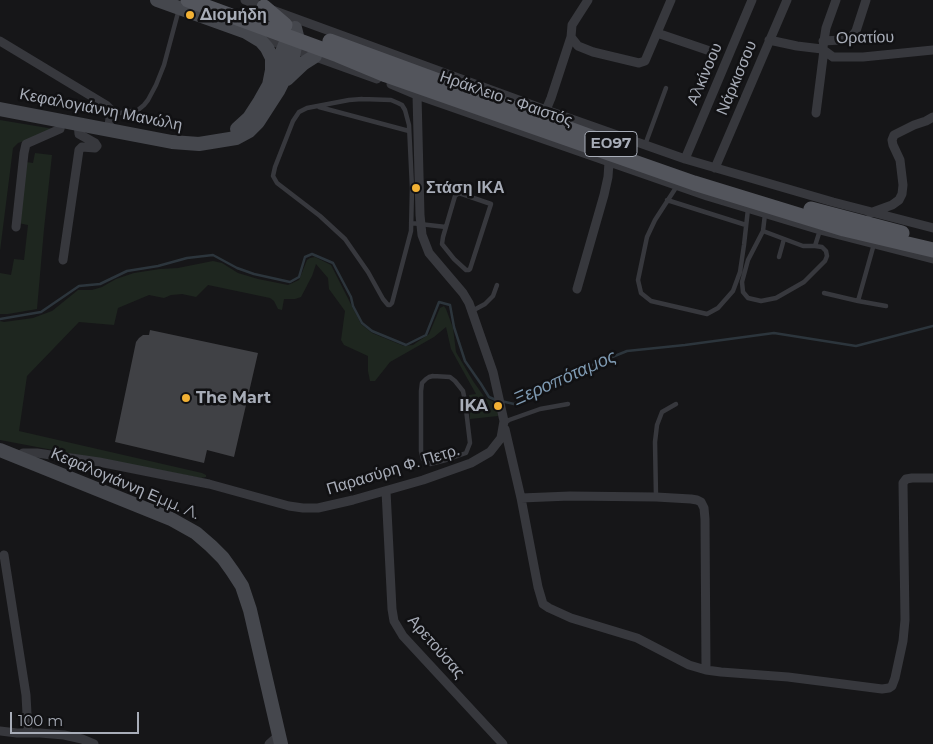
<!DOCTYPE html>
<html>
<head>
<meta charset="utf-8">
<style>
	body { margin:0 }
	#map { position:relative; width:933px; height:744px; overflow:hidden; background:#161618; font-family:Montserrat,sans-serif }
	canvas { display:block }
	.scale { position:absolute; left:10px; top:712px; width:129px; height:22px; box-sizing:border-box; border:2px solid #a8adb8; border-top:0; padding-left:6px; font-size:15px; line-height:18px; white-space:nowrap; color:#a8adb8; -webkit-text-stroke:4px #111113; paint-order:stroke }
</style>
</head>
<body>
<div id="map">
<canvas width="933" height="744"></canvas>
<div class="scale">100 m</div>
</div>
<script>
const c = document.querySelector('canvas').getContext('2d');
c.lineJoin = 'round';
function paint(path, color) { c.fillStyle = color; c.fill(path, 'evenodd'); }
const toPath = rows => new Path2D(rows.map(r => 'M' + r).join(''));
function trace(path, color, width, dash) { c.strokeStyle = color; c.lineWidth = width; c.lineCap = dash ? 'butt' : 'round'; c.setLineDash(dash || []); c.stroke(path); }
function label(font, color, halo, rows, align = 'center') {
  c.font = font + ' Montserrat,sans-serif'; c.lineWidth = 5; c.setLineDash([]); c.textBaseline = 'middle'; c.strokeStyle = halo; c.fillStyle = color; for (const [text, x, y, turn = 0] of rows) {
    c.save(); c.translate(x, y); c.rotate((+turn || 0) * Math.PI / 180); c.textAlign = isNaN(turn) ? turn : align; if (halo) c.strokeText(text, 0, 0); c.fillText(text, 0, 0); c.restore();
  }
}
paint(toPath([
	[0,120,54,129,48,133,18,143,13,148,0,251],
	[35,153,52,155,44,229,37,309,8,314,0,314,0,273,11,275,14,259,24,260,28,225,18,223,26,162,33,163],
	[315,257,331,265,361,324,372,333,404,346,413,345,429,334,440,308,444,306,446,309,453,328,456,352,473,381,485,398,497,403,498,416,470,419,469,395,476,394,462,369,451,349,446,327,434,337,390,362,375,381,370,381,368,371,368,356,344,345,341,340,345,311,329,289,328,278,316,264,312,276,301,297,295,299,284,299,282,310,278,309,274,301,270,298,208,285,196,297,182,294,171,295,164,298,149,295,118,308,114,325,79,322,27,376,19,431,202,473,206,475,206,477,201,478,0,440,0,321,4,322,33,318,52,311,78,290,92,290,102,287,116,279,134,273,160,269,178,268,213,261,222,263,238,273,258,279,288,285,299,280,307,260,310,258]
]), '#1e261f');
trace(toPath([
	[0,319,41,312,79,286,100,284,127,271,158,266,187,258,213,255,237,268,254,274,290,282,299,277,305,257,312,254,333,263,351,297,353,306,362,323,372,331,406,345,426,335,439,302,450,305,454,327,465,361,481,384,489,397,496,400],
	[501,401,514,404,536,388,547,383,574,378,585,368,627,351,685,345,774,333,856,346,933,326]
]), '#2c353c', 2.5);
paint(toPath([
	[150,330,258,353,234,457,207,450,204,463,115,442,136,342,139,338,143,335,149,335]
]), '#404145');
trace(toPath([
	[362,99,391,100,398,103,402,105,405,110,409,125,412,188,411,231,392,303,390,305,388,305,383,299,368,272,345,239,320,216,277,183,273,176,275,167,293,121,299,112,307,108,349,100,362,99],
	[319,107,409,131],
	[120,113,138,110,144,105,148,100,156,85,164,65,179,9],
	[645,145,666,88],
	[677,186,655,220,647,237,638,280,641,293,651,301,707,314,718,308,733,291,740,272,744,245,748,209],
	[459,193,491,204,470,269,469,270,466,270,454,259,442,244,443,237,455,196,459,193],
	[667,200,746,225],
	[765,214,763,231,803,246,815,246,820,230],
	[411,223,446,227],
	[763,231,748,260,742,282,743,292,748,298,761,301,776,298,804,282,825,261,827,256,826,251,822,247,815,246],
	[779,257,784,239],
	[824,293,858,301,874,244],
	[858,301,886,306],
	[472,311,485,304,493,296,497,285],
	[433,376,450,377,455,381,463,391,465,401,470,443,466,453,446,460,430,464,423,459,421,451,421,391,422,383,426,379,429,377,433,376],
	[505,423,509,420,540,409,568,404],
	[656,497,655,442,657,425,662,412,676,404]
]), '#37383d', 4.5);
trace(toPath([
	[245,0,546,110,685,159,833,202,933,228],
	[657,33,707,50],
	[260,37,377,79],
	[571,37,578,46,593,52,639,63,645,61,671,0],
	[769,40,797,46,822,49,833,57,863,57,933,50],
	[0,41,106,105,110,109,111,113,108,130],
	[823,41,841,40,847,39,852,36,856,31,866,0],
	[823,47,826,28,836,0],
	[391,84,417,95,707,196,820,230,933,259],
	[546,110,551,98,571,37,572,25,588,0],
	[816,113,824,50],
	[685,159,752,0],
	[715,168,787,0],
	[870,213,892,205,899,200,902,194,903,185,900,160,893,145,892,140,894,135,914,125,926,121,933,117],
	[16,227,24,153,26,144,60,129,62,120],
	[63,260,79,150,82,147,95,148,97,146,95,143,79,134,78,123],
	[577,289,604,195,608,177,609,162],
	[505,429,521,498,538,587,543,604,549,608,571,618,637,638,689,665,706,670,721,672,788,677,882,689,889,688,892,686,895,678,903,641,905,620,903,483,906,479,912,478,933,478],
	[18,457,23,453,37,453,99,462,209,484,289,506,303,508,318,508,353,500,423,480,471,463,490,452,501,438,504,421,493,372,469,303,463,293,429,253,422,235,420,215,417,95],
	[386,491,392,609,394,621,403,636,503,744],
	[521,498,570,496,656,497,691,499,697,500,701,502,704,508,705,519,706,670],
	[4,555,26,695,28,733],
	[0,731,17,733,40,733,64,735,82,739,94,744],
	[269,744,279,735]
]), '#37383d', 9);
trace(toPath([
	[157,0,246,32,261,41,267,48,272,58,272,70,269,85],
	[287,79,304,63,315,56],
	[0,109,172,142,199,144,236,138,249,131,258,122,278,91,287,73,293,57,297,36,295,28],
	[237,129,249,118,260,101,269,85,288,37,295,28],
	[0,450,171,519,196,533,211,546,223,558,233,572,242,586,250,610,281,744]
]), '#45474d', 14);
trace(toPath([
	[188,0,338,55,386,75,694,183,844,229,933,250],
	[264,7,285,25],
	[330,41,594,138],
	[811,209,902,233]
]), '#53555c', 15);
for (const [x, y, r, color] of [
	[190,15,5,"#f2b134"],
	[416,188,5,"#f2b134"],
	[186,398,5,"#f2b134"],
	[498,406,5,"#f2b134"]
]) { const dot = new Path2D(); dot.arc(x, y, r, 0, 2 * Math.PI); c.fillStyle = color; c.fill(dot); trace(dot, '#111113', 2); }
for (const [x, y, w] of [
	[611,144,52]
]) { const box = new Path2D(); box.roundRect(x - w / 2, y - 12.5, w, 25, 4); c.fillStyle = '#111113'; c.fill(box); trace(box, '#a8adb8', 1); }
label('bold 15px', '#a8adb8', null, [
	["ΕΟ97",611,144]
]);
label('bold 16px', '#a8adb8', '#111113', [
	["Διομήδη",200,15],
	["Στάση ΙΚΑ",426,188],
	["The Mart",196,398],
	["IKA",488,406,"right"]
], 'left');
label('16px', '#a8adb8', '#111113', [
	["Ορατίου",865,38,-1],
	["Αλκίνοου",705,74,-67],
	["Νάρκισσου",737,78,-67],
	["Ηράκλειο - Φαιστός",506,99,19],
	["Κεφαλογιάννη Μανώλη",101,110,11],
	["Παρασύρη Φ. Πετρ.",393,470,-17],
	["Κεφαλογιάννη Εμμ. Λ.",125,484,23],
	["Αρετούσας",436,647,49]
]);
label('italic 18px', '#7f9bb3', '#111113', [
	["Ξεροπόταμος",565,378,-24]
]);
</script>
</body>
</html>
